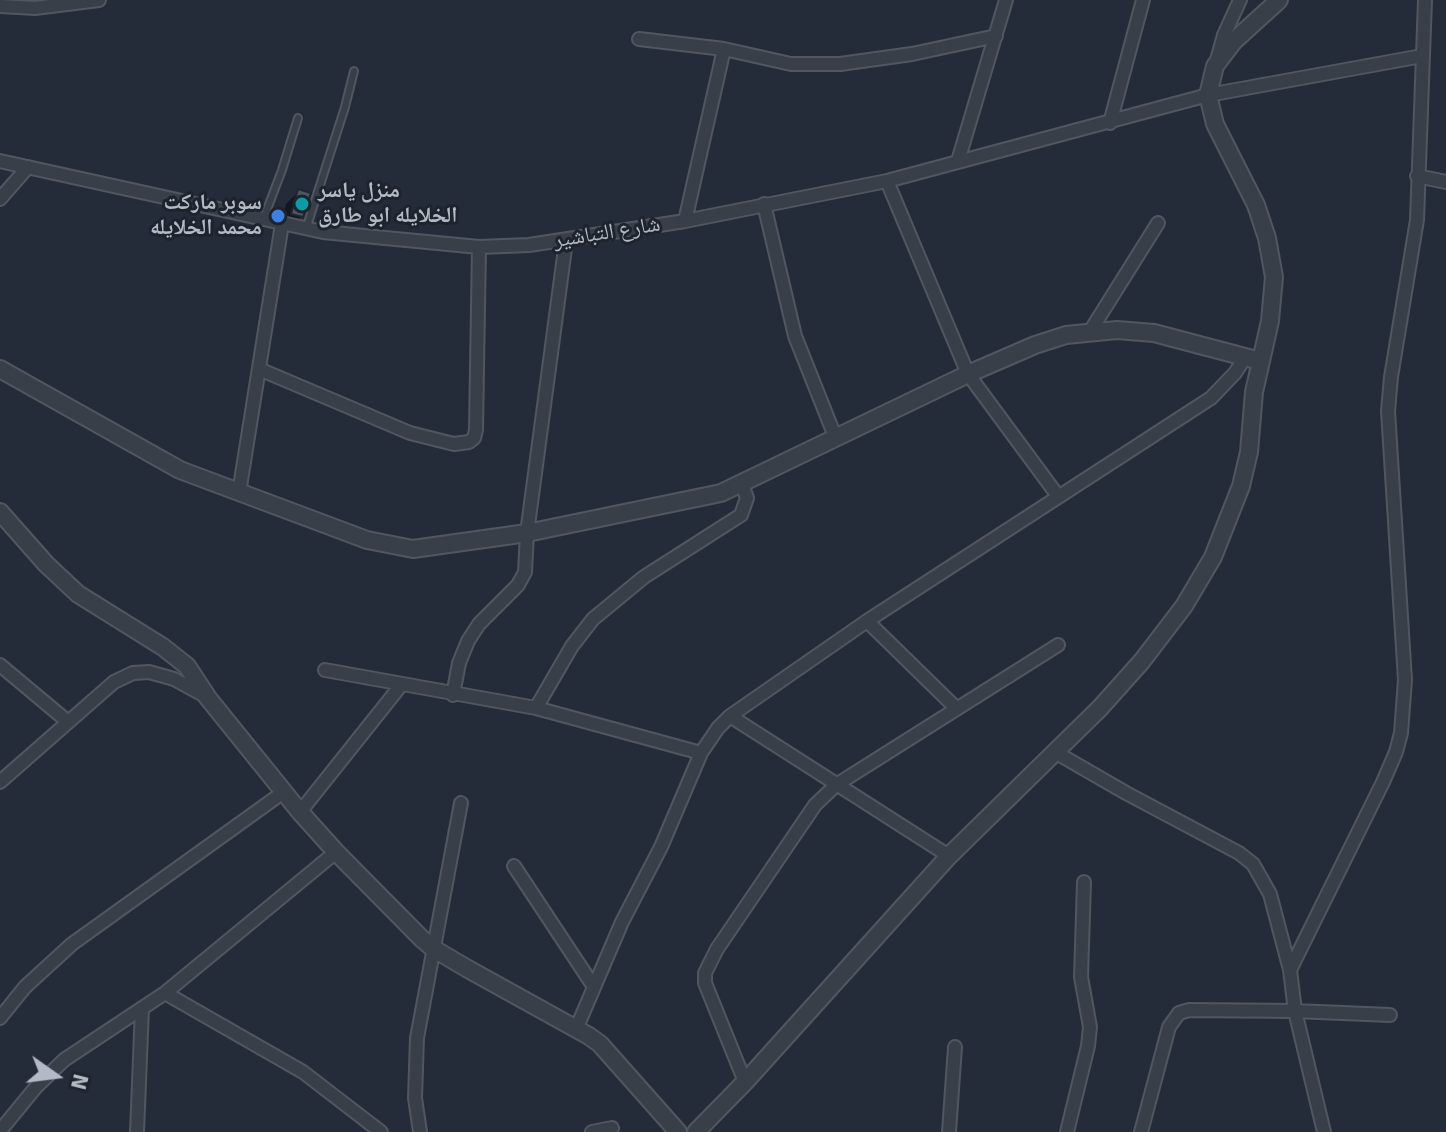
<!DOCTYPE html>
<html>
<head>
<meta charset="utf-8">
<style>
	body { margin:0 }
	#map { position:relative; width:1446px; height:1132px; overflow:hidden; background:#252c39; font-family:Signika,sans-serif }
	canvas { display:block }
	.north { position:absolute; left:16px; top:1036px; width:80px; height:80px; -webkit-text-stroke:6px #1e242e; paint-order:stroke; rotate:104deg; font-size:22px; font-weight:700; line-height:32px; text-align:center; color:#b4bac5 }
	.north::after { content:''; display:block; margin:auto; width:28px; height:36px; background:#b4bac5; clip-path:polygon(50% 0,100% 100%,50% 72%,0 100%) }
</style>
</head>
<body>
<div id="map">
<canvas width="1446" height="1132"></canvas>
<div class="north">N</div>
</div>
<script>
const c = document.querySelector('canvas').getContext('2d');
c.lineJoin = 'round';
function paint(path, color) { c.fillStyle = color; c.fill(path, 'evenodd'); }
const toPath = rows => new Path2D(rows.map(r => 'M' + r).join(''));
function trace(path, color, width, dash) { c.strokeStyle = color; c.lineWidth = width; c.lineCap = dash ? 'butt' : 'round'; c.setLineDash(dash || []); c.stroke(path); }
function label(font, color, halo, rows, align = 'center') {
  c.font = font + ' Signika,"Noto Naskh Arabic",sans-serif'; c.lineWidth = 6; c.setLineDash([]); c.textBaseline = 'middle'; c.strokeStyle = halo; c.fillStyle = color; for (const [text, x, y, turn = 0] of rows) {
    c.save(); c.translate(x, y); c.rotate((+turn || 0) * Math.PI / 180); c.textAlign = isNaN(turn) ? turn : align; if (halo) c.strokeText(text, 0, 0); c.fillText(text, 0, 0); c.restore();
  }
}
paint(toPath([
	[299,191,302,216,289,229,280,226,286,204]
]), '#0007');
const building = toPath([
	[298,189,311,193,303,217,291,214,298,189]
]);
paint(building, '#4e5664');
trace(building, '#202630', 2);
const service = toPath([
	[263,220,282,170,298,118],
	[306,229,345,107,354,71]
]);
const minor = toPath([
	[0,6,35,8,99,0],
	[639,39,724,49],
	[1217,60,1224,35,1240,0],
	[1110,123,1143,0],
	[0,161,323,232,479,247,529,245,685,221,887,181,1208,95,1422,56],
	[958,161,1006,0],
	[1417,176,1446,182],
	[887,181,968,374,1058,496],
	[0,199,28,167],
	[764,204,795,336,836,439],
	[685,221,724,49,791,64,840,64,912,54,996,36],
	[1091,330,1158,223],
	[259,369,410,433,454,444,469,442,474,438,476,430,479,247],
	[239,493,282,224],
	[867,621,956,708],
	[0,665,67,721],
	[325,670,536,708,701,753],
	[453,695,459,663,468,641,479,624,518,585,525,572,527,533,566,241],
	[536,708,572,646,593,619,644,577,741,515,747,498,742,484],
	[730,716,949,856],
	[1055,752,1126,793,1239,853,1253,864,1270,894,1290,970,1295,1011,1324,1132],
	[0,782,114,682,133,673,149,672,174,679,207,697],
	[300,812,402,684],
	[514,866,594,987],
	[1290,970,1383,782,1396,752,1401,733,1405,680,1388,411,1391,377,1417,220,1425,0],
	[165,993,303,1072,381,1132],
	[0,1018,25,987,72,944,285,791],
	[577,1027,622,922,661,847,701,753,718,728,730,716,867,621,1211,398,1235,373,1246,356],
	[745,1082,705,983,705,973,717,949,815,805,836,785,1058,645],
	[0,1131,36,1087,64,1060,165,993,336,852],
	[137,1132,142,1008],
	[420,1132,415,1098,417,1038,461,803],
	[592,1132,612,1128],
	[949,1132,955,1047],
	[1067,1132,1088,1046,1090,1027,1081,977,1084,882],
	[1141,1132,1169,1027,1179,1013,1189,1010,1295,1011,1390,1015]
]);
const tertiary = toPath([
	[0,369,180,470,367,540,413,549,527,533,721,493,968,374,1035,345,1066,335,1117,330,1154,333,1260,361],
	[0,512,46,564,78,594,163,647,187,666,208,698,300,812,336,852,422,939,434,949,468,969,589,1036,600,1044,678,1132],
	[696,1132,745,1082,949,856,1100,708,1142,661,1184,606,1213,557,1241,486,1249,452,1254,392,1270,321,1274,277,1267,238,1256,205,1215,124,1208,95,1215,66,1234,41,1279,0]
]);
trace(service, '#515761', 10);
trace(minor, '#515761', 16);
trace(tertiary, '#515761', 20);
trace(service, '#393f49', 6);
trace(minor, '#393f49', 12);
trace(tertiary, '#393f49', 16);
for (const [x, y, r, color] of [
	[302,204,8,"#0f9aa8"],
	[278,216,8,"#3f7fe0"]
]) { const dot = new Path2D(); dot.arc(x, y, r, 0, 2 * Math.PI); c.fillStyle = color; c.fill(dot); trace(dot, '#1e242e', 3); }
label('bold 22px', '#b4bac5', '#1e242e', [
	["منزل ياسر",318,191],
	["الخلايله ابو طارق",318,216],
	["سوبر ماركت",262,203,"right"],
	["محمد الخلايله",262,228,"right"]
], 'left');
label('22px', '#b4bac5', '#1e242e', [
	["شارع التباشير",607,233,-9]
]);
</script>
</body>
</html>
